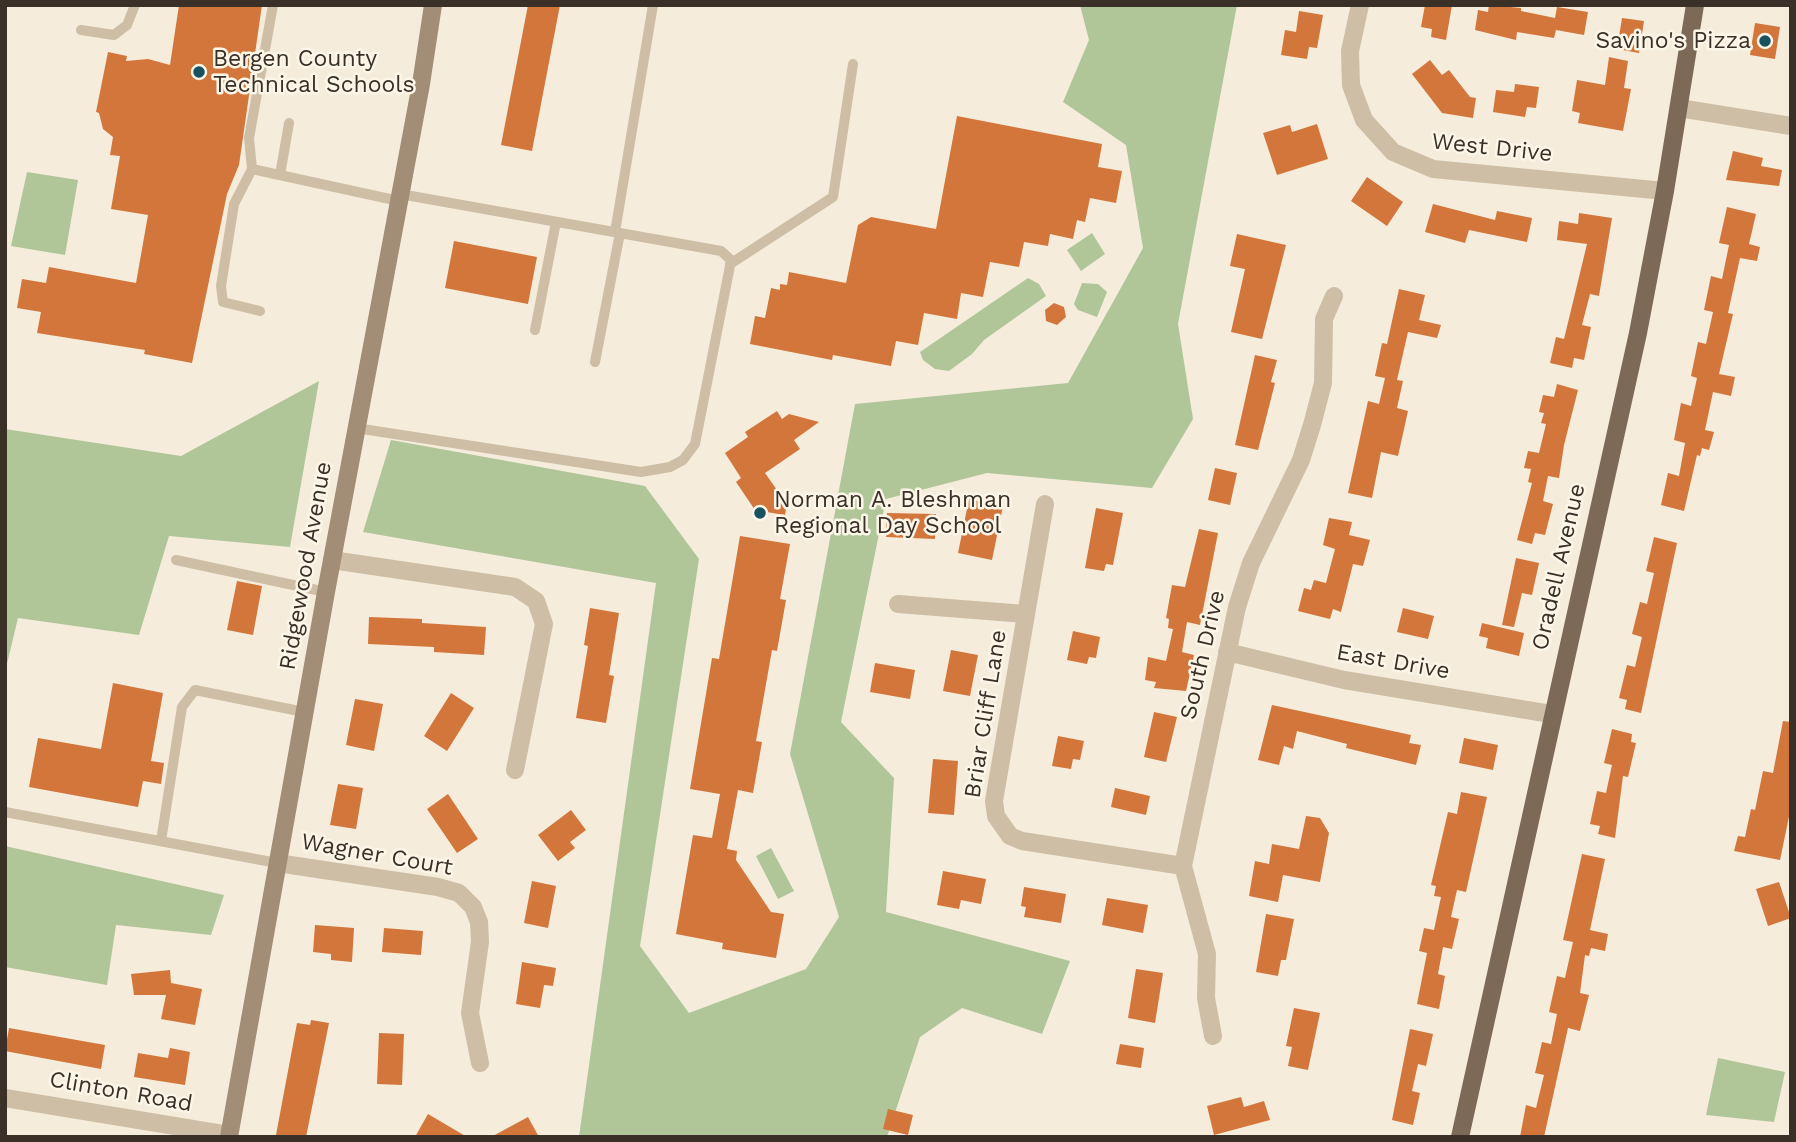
<!DOCTYPE html>
<html>
<head>
<meta charset="utf-8">
<style>
	body { margin:0 }
	#map { position:relative; width:1796px; height:1142px; overflow:hidden; background:#f5ecdb; font-family:"Work Sans",sans-serif }
	canvas { display:block }
	.frame { position:absolute; inset:0; border:7px solid #3a3027; pointer-events:none }
</style>
</head>
<body>
<div id="map">
<canvas width="1796" height="1142"></canvas>
<div class="frame"></div>
</div>
<script>
const c = document.querySelector('canvas').getContext('2d');
c.lineJoin = 'round';
function paint(path, color) { c.fillStyle = color; c.fill(path, 'evenodd'); }
const toPath = rows => new Path2D(rows.map(r => 'M' + r).join(''));
function trace(path, color, width, dash) { c.strokeStyle = color; c.lineWidth = width; c.lineCap = dash ? 'butt' : 'round'; c.setLineDash(dash || []); c.stroke(path); }
function label(font, color, halo, rows, align = 'center') {
  c.font = font + ' "Work Sans",sans-serif'; c.lineWidth = 5; c.setLineDash([]); c.textBaseline = 'middle'; c.strokeStyle = halo; c.fillStyle = color; for (const [text, x, y, turn = 0] of rows) {
    c.save(); c.translate(x, y); c.rotate((+turn || 0) * Math.PI / 180); c.textAlign = isNaN(turn) ? turn : align; if (halo) c.strokeText(text, 0, 0); c.fillText(text, 0, 0); c.restore();
  }
}
paint(toPath([
	[1080,5,1237,5,1178,324,1193,419,1152,488,987,473,886,499,841,722,894,778,886,912,1070,961,1042,1034,962,1008,920,1037,887,1137,579,1137,656,583,363,532,391,440,645,486,699,559,640,946,689,1013,806,969,839,917,790,754,855,404,1068,383,1143,248,1126,145,1063,102,1089,40],
	[27,172,78,180,65,255,11,246],
	[1092,233,1105,254,1081,271,1067,250],
	[1028,278,1039,284,1046,296,984,340,972,354,949,371,935,369,923,360,920,352],
	[1082,283,1098,284,1107,292,1097,317,1078,310,1074,304],
	[319,381,290,547,169,536,139,635,18,618,5,672,5,429,181,456],
	[5,846,224,895,211,935,116,925,107,985,5,967],
	[771,848,794,891,778,899,756,856],
	[1718,1058,1785,1072,1774,1122,1706,1115]
]), '#b0c699');
paint(toPath([
	[179,5,262,5,239,165,227,194,192,363,144,354,145,350,37,333,41,312,17,308,22,279,46,283,49,267,136,283,148,215,111,209,120,156,110,155,113,137,103,129,99,113,96,112,108,52,127,56,126,61,148,59,170,65],
	[528,5,560,5,532,151,501,145],
	[1425,5,1452,5,1446,40,1431,37,1432,29,1421,27],
	[1489,5,1521,8,1521,11,1555,18,1557,7,1588,12,1584,35,1556,30,1554,38,1517,32,1516,40,1475,30,1478,10,1488,12],
	[1299,11,1323,15,1317,48,1309,47,1307,59,1281,55,1285,30,1296,32],
	[1622,18,1644,21,1639,53,1617,49],
	[1755,23,1780,27,1775,59,1750,55],
	[1609,57,1628,61,1624,88,1631,89,1623,131,1578,123,1580,113,1572,111,1577,80,1605,85],
	[1430,60,1442,75,1449,70,1470,97,1476,98,1473,118,1442,113,1412,74],
	[1515,84,1539,87,1536,108,1527,107,1525,117,1493,112,1496,90,1514,92],
	[957,116,1102,144,1098,167,1122,171,1116,203,1090,198,1085,222,1077,220,1073,239,1050,234,1048,246,1024,242,1019,267,990,262,983,297,961,293,957,319,924,313,918,345,896,341,891,366,833,355,832,360,750,344,755,316,765,318,771,288,780,290,780,284,787,285,789,272,846,283,858,225,871,217,936,229],
	[1317,124,1328,159,1277,175,1263,133,1290,125,1292,132],
	[1733,151,1763,158,1761,166,1782,170,1779,186,1726,180],
	[1367,177,1403,202,1387,226,1351,201],
	[1433,204,1495,220,1497,211,1532,218,1527,242,1469,230,1465,243,1425,232],
	[1727,207,1756,214,1749,244,1760,247,1757,261,1740,258,1728,313,1733,314,1719,374,1735,377,1731,396,1713,392,1705,430,1714,432,1709,450,1702,448,1700,456,1697,455,1684,511,1661,505,1668,473,1679,476,1685,443,1674,440,1681,403,1691,406,1697,378,1691,376,1698,342,1706,344,1713,312,1704,310,1711,276,1722,279,1729,245,1719,243],
	[1579,213,1612,218,1599,296,1590,294,1582,325,1591,327,1584,360,1574,358,1572,368,1550,363,1556,337,1564,339,1587,244,1557,240,1559,221,1578,224],
	[1237,234,1286,245,1262,339,1231,332,1245,269,1230,266],
	[454,241,537,257,528,304,445,288],
	[1399,289,1425,295,1419,320,1441,325,1437,338,1408,332,1397,380,1403,381,1397,408,1408,411,1398,456,1381,452,1372,498,1348,493,1368,401,1379,404,1385,378,1375,376,1382,343,1387,344],
	[1054,303,1064,307,1066,317,1057,325,1046,321,1045,310],
	[1255,355,1277,360,1271,382,1275,383,1258,450,1235,445],
	[1557,384,1578,390,1564,445,1559,478,1548,476,1543,501,1553,504,1545,535,1535,533,1532,544,1517,540,1532,483,1528,482,1531,469,1524,468,1528,451,1539,453,1546,424,1541,423,1544,413,1539,412,1543,395,1554,397],
	[777,411,782,419,789,414,819,422,794,440,800,449,765,473,787,504,785,515,760,511,757,513,736,482,741,478,725,453,748,437,745,432],
	[1215,468,1237,473,1230,505,1208,500],
	[969,499,1003,506,992,560,958,553],
	[1096,508,1123,513,1113,565,1106,564,1104,571,1085,568],
	[887,513,936,514,935,539,886,537],
	[1329,518,1352,522,1349,535,1370,540,1363,566,1353,564,1341,612,1333,609,1330,619,1298,611,1304,588,1311,590,1314,580,1326,583,1335,549,1323,545],
	[1199,529,1218,533,1200,625,1187,622,1182,652,1194,655,1186,691,1154,688,1156,682,1145,680,1148,657,1166,661,1173,629,1168,628,1169,619,1166,618,1172,585,1185,587],
	[740,536,790,544,780,599,786,600,777,651,772,650,756,741,762,742,753,793,738,790,727,849,737,851,736,860,771,912,784,914,776,958,722,949,723,943,676,934,693,835,712,838,720,794,690,789,712,658,719,659],
	[1654,537,1677,543,1641,713,1625,709,1627,700,1619,698,1627,665,1635,667,1642,637,1632,634,1640,602,1647,604,1654,573,1646,571],
	[1516,558,1539,563,1532,595,1522,593,1514,627,1502,625],
	[237,581,262,586,253,635,227,630],
	[590,608,619,613,609,675,614,676,606,723,576,718,588,646,584,645],
	[1403,608,1434,616,1428,639,1397,632],
	[369,617,422,619,422,623,486,627,484,655,434,652,434,647,368,644],
	[1482,623,1524,633,1519,656,1486,648,1488,638,1479,636],
	[1073,631,1100,637,1096,658,1089,657,1087,664,1067,660],
	[951,650,978,655,970,696,943,691],
	[875,663,915,670,910,699,870,692],
	[113,683,163,693,151,761,164,763,161,784,143,781,138,807,29,787,38,738,101,749],
	[451,693,474,708,447,751,424,736],
	[355,699,383,704,374,751,346,745],
	[1272,705,1411,735,1409,743,1421,745,1416,765,1346,748,1347,744,1297,731,1293,749,1284,746,1279,765,1258,760],
	[1154,712,1177,717,1166,762,1144,757],
	[1783,721,1791,722,1791,807,1780,860,1734,851,1738,836,1745,837,1751,809,1755,810,1763,771,1773,773],
	[1612,729,1632,734,1631,742,1636,743,1628,777,1623,776,1615,838,1598,834,1600,826,1590,824,1597,791,1606,793,1612,765,1604,763],
	[1058,736,1084,741,1080,760,1073,759,1071,769,1052,766],
	[1464,738,1498,745,1493,770,1459,763],
	[933,759,958,761,954,815,928,813],
	[338,784,363,788,356,829,330,825],
	[1115,788,1150,796,1146,815,1111,807],
	[1461,792,1487,797,1466,892,1457,890,1451,917,1459,919,1452,949,1443,947,1438,974,1445,976,1439,1009,1417,1004,1427,953,1419,951,1424,928,1434,930,1441,897,1434,896,1436,886,1431,885,1448,812,1457,814],
	[448,794,478,839,457,853,427,809],
	[571,810,586,830,570,842,575,848,558,861,538,835],
	[1306,816,1320,818,1329,833,1320,882,1283,875,1278,902,1249,896,1255,861,1269,864,1272,844,1299,849],
	[1582,854,1605,859,1590,930,1608,934,1605,951,1591,948,1589,956,1585,955,1580,993,1589,995,1580,1031,1568,1028,1544,1137,1520,1137,1526,1105,1536,1108,1544,1075,1535,1073,1542,1042,1551,1044,1557,1014,1549,1012,1557,976,1565,978,1573,942,1563,940],
	[943,871,986,879,981,904,961,900,959,909,937,905],
	[532,881,556,886,548,928,524,923],
	[1779,882,1791,918,1768,926,1756,889],
	[1024,887,1066,894,1061,923,1024,917,1026,907,1021,906],
	[1107,898,1148,905,1143,933,1102,925],
	[1266,914,1294,919,1286,960,1281,960,1278,976,1256,972],
	[315,925,354,928,352,962,331,960,331,954,313,952],
	[384,928,423,931,421,955,382,952],
	[522,962,556,968,553,986,544,985,540,1008,516,1004],
	[1136,969,1163,973,1155,1023,1128,1018],
	[170,970,171,983,202,989,195,1025,161,1019,166,995,134,995,131,974],
	[1294,1008,1320,1013,1308,1070,1288,1066,1292,1047,1286,1046],
	[311,1020,329,1023,306,1137,276,1135,297,1023,310,1025],
	[9,1028,105,1045,101,1069,5,1051],
	[1410,1029,1433,1034,1426,1066,1418,1064,1412,1091,1420,1093,1413,1125,1392,1120],
	[379,1033,404,1034,402,1085,377,1084],
	[1120,1044,1144,1048,1141,1068,1116,1064],
	[170,1048,190,1052,185,1085,134,1077,138,1053,168,1058],
	[1241,1097,1244,1107,1264,1101,1270,1120,1214,1135,1207,1106],
	[888,1109,913,1115,908,1135,883,1129],
	[428,1114,467,1137,415,1137],
	[528,1117,539,1137,491,1137]
]), '#d3763b');
trace(toPath([
	[81,30,114,35,127,25,135,5],
	[252,169,399,201],
	[280,175,289,123],
	[615,232,653,5],
	[730,264,833,197,853,64],
	[260,311,223,302,221,286,234,204,252,169,249,138,273,5],
	[535,330,556,222],
	[595,362,620,233],
	[356,428,641,472,670,467,683,460,695,444,729,271,731,260,721,251,400,194],
	[176,560,326,592],
	[5,812,277,863],
	[161,841,182,707,195,690,304,712]
]), '#cebea5', 10);
trace(toPath([
	[1360,5,1350,51,1351,85,1364,120,1393,152,1433,169,1665,191],
	[1679,108,1791,126],
	[1045,504,994,801,996,816,1010,836,1022,841,1183,866],
	[332,560,515,587,536,601,544,624,515,770],
	[898,604,1025,614],
	[1227,652,1344,680,1551,714],
	[277,863,438,887,459,893,473,907,479,922,480,942,470,1013,480,1063],
	[1213,1036,1206,998,1207,954,1183,866,1237,607,1251,563,1301,460,1312,425,1323,383,1324,319,1334,296],
	[5,1098,229,1135]
]), '#cebea5', 18);
trace(toPath([
	[229,1137,326,592,421,84,433,5]
]), '#a28d76', 18);
trace(toPath([
	[1460,1137,1638,333,1665,191,1695,5]
]), '#7d6957', 18);
for (const [x, y, r, color] of [
	[1765,41,7,"#185160"],
	[199,72,7,"#185160"],
	[760,513,7,"#185160"]
]) { const dot = new Path2D(); dot.arc(x, y, r, 0, 2 * Math.PI); c.fillStyle = color; c.fill(dot); trace(dot, '#fcf6e8', 2.5); }
label('23px', '#3a3027', '#fcf6e8', [
	["Savino's Pizza",1751,41,"right"],
	["Bergen County",213,59],
	["Technical Schools",213,85],
	["Norman A. Bleshman",774,500],
	["Regional Day School",774,526]
], 'left');
label('23px', '#3a3027', '#fcf6e8', [
	["West Drive",1492,148,6],
	["Ridgewood Avenue",306,566,-80],
	["Oradell Avenue",1559,567,-77],
	["South Drive",1203,655,-77],
	["East Drive",1393,662,10],
	["Briar Cliff Lane",986,714,-81],
	["Wagner Court",377,855,10],
	["Clinton Road",121,1092,10]
]);
</script>
</body>
</html>
